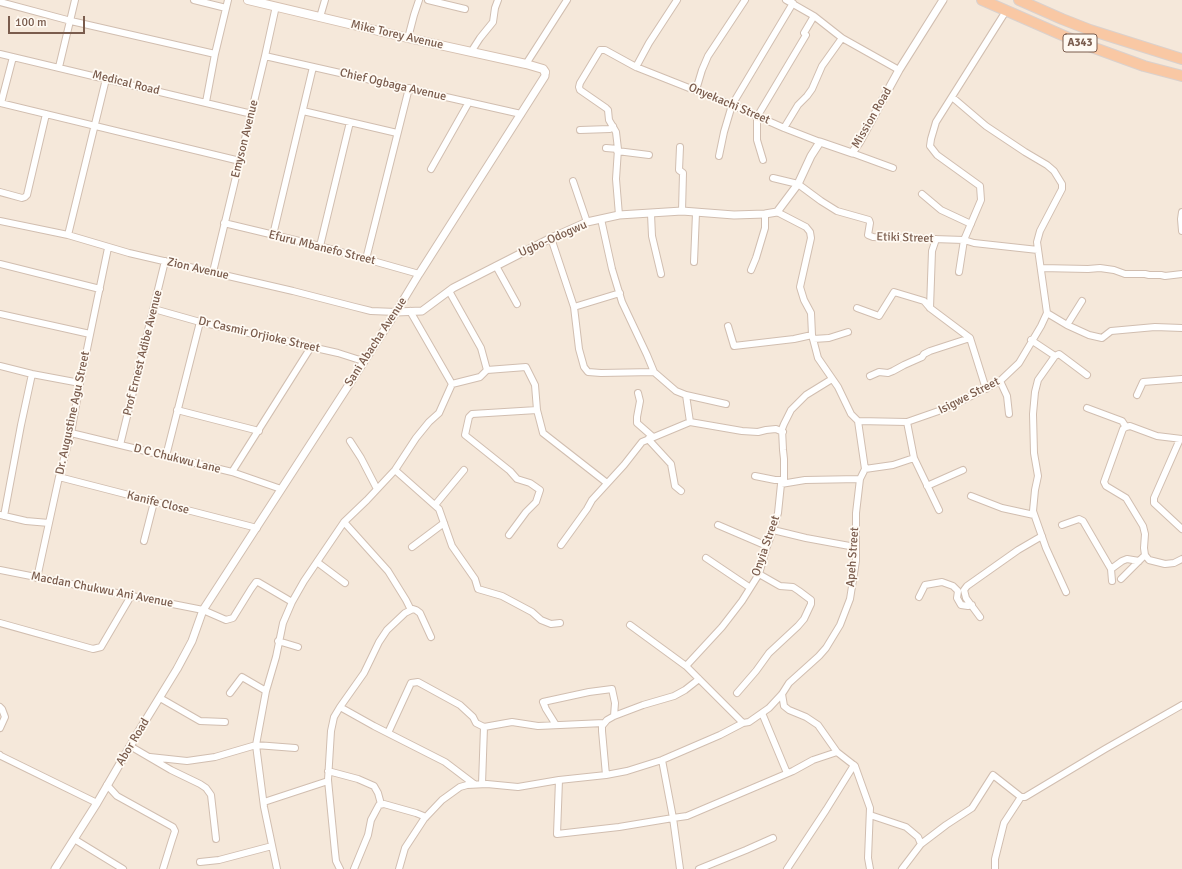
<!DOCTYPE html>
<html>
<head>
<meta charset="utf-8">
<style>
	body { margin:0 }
	#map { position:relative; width:1182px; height:869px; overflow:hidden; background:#fdf6ec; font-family:Signika,sans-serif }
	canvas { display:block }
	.scale { position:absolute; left:8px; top:16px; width:77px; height:18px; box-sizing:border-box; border:2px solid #7a5c4d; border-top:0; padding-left:5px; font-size:12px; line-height:14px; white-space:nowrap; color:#7a5c4d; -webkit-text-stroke:3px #fffaf3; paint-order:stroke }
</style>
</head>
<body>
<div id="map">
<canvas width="1182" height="869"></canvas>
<div class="scale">100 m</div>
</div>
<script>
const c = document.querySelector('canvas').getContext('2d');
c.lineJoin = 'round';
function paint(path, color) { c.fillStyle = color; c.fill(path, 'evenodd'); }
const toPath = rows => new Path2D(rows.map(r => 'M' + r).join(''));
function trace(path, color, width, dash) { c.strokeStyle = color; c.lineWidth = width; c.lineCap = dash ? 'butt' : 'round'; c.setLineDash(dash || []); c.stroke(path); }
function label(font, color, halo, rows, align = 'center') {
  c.font = font + ' Signika,sans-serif'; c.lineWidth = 3.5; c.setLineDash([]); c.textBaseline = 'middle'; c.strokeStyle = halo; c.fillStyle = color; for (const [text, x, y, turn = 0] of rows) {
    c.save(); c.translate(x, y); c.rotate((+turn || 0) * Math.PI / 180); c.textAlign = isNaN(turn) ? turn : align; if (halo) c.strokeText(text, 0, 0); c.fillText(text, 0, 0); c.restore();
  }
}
paint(toPath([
	[0,0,1182,0,1182,869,0,869]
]), '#f5e8da');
const minor = toPath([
	[194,0,226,8],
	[428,0,465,9],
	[786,0,814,16,842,38,899,70],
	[0,2,71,21,215,54],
	[320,17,325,0],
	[408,38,414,15,419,0],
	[471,52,480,38,493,22,495,8,498,0],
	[0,54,252,114],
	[265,56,521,114],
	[526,64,567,0],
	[59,67,75,0],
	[636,67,649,43,677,0],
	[696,90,702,70,708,56,745,0],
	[206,102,215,54,228,0],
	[0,103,240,161],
	[1,103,13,57],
	[303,111,397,133],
	[784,128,798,105,807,96,812,89,822,66,842,38],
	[580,130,610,129,613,126],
	[680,147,679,170,683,173,682,211],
	[606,148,618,149],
	[617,151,649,155],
	[852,153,893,168],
	[719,156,724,132,732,105,793,3],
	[763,160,757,140,757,117,806,35,804,33,814,16],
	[431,169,469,102],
	[773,178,798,184,821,201,837,211,869,220,870,223,868,235,873,237,964,240,974,243,1038,250],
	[573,181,587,222],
	[0,192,22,198,25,197,27,195,46,114],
	[922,194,941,210,971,224],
	[777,212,806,227,810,232,811,238,800,287,804,300,811,313,812,335,818,358,838,387,851,414,858,421],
	[1182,212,1181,219,1182,231],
	[651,214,652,236,661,274],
	[619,215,616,179,618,149,616,132,609,120,608,110,606,108,580,90,579,87,580,83,600,50,605,50,636,67,732,105,784,128,820,142],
	[601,219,612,269,622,302,647,355,654,372],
	[0,221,68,235,129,253,293,291,355,307,371,311,396,312],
	[224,223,320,246,419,274],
	[68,235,106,79],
	[273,235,313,67],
	[551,238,574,307,579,349,584,367,588,372,601,373,654,372,676,391,686,395,690,422],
	[320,246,350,122],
	[366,259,409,88],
	[694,262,696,213],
	[0,264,100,289],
	[496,266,517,304],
	[1041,268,1088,269,1100,268,1114,270,1125,274,1145,274,1149,275,1161,275,1165,276,1182,274],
	[751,270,756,258,765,228,765,214],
	[213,272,265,56,276,6],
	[959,272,964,240,981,200,980,186,937,155,930,146,931,139,936,122,1006,11],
	[449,291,481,348,487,370],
	[574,307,620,293],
	[857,308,879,316,894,292,924,301,930,308,970,338,986,389],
	[930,308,932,251,936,239],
	[154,309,200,322,338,353,363,361],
	[1047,313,1067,325,1089,335,1102,338,1111,331,1155,327,1182,328],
	[0,314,90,334],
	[1067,325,1082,301],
	[728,326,734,346,794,339,812,335],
	[813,339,829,338,848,332],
	[1031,340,1055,356],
	[0,366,32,374,80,383],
	[870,376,879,372,888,373,893,371,904,365,922,357,924,354,930,351,970,338],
	[1000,381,1007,396,1009,414],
	[452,384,480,377,487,370,526,367,535,385,537,410,543,433,607,483],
	[638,393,640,401,637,417,637,423,653,437],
	[686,395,726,404],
	[1137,395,1143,382,1182,379],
	[1087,408,1122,421,1126,427],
	[177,410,259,431],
	[858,421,907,422,950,407,1000,381,1019,363,1041,326,1047,313,1037,242,1040,231,1062,189,1062,184,1054,171,1047,165,1025,152,986,126,952,97],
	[907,422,914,458,939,510],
	[1126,427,1123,429,1104,482,1106,486,1126,498,1143,526,1145,534,1144,548,1145,555,1149,560,1165,564,1174,563,1182,559],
	[1126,427,1130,426,1157,436,1182,439],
	[71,433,232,472,281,489],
	[648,439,671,464,675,486,681,491],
	[1180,439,1154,498,1154,503,1182,529],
	[350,441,361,458,377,489],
	[120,445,165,261],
	[166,456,200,322],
	[865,469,893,465,914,458],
	[395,470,439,509,452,546,475,579,478,589,502,596,532,612,541,620,551,624,560,623],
	[232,472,311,347],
	[755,476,775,480,784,480],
	[59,477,257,528],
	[781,484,805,480,860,479],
	[927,486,963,470],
	[971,496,1002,508,1034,515],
	[435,505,464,470],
	[0,515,26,521,49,523],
	[4,516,21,425,32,374],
	[344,522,388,571,406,600,411,610],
	[718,525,767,546],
	[1062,525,1079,519,1083,521,1111,569,1112,581],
	[773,530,806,538,855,547],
	[509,535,526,512,536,502,540,490,530,483,517,479,510,471,465,435,469,417,472,414,537,410],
	[144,541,154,502],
	[561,545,587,509,592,500,624,465,642,442,690,422,742,431,758,432,766,430,776,429,783,432],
	[412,547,444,523],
	[706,558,749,587],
	[317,562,345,583],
	[1111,569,1122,561,1127,559,1139,561],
	[0,570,203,610,226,620,233,618,251,589,256,582,258,582,292,602],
	[37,578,59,477,71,433,80,383,108,248],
	[1121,579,1145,555],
	[1066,592,1046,548,1033,511,1035,490,1038,476,1034,453,1033,414,1035,392,1038,380,1055,356,1059,354,1087,375],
	[919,597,925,585,942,582,953,586,958,591,957,598,961,605,968,606,972,605],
	[980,617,966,598,964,590,967,586,1018,550,1042,536],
	[0,623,93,649,101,647,131,596],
	[630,625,686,666,743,723],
	[278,641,298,647],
	[686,666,722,627,742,601,759,574,767,546,773,530,778,513,781,484,784,480,784,459,783,450,782,429,784,424,791,410,806,395,832,379],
	[230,693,242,677,266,691],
	[737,693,756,671,769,653,798,626,804,619,811,604,811,600,799,591,793,587,780,586,759,574],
	[782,694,784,706,789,710,806,717,818,725,837,752],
	[160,698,200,721,225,722],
	[0,707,2,709,5,717,0,728],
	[340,707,364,673,379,642,387,630,405,613,413,609,416,610,420,613,431,637],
	[762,713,787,773],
	[556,725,546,709,543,702,589,692,612,689,615,703,614,716],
	[388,733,411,683,418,682,460,705,473,717,476,723,484,727,512,722,538,726,604,723],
	[130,746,171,770,200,784,206,788,211,795,216,839],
	[0,755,1,756,97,803],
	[150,757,187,761,215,757,256,745,295,748],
	[662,760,673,818,680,869],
	[328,771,358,779,374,786,378,793,381,804],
	[606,775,602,731,602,726,607,720,614,716,643,705,674,696,685,690,699,679],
	[559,780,557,834,619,827,673,818,687,816,793,771,813,760,837,752,855,766,870,808,868,858,870,869],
	[482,784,484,727],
	[107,785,117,796,173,827,175,831,172,840,163,869],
	[264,802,328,781],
	[870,815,906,827,918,837,921,844],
	[74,839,123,869],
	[200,862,219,860,272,846],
	[277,869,264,807,256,745,266,691,276,657,283,623,292,602,304,581,344,522,367,500,395,470,416,438,429,422,439,413,452,384,410,311],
	[340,869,336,861,335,852,328,780,331,731,334,717,340,707,374,726,445,762,474,784],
	[354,869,368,835,371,820,379,805,384,804,416,813,426,817],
	[399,869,405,848,424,819,442,800,460,787,467,785,487,784,518,787,559,780,606,775,627,771,662,760,720,735,743,723,749,722,769,708,782,694,789,683,819,656,826,648,840,625,850,599,856,561,856,513,860,479,865,469,858,421],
	[699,869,746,850,773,838],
	[787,869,826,810,854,765],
	[902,869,921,844,946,825,972,808,993,775,1021,797,1025,797,1105,749,1182,705],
	[995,869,995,859,1004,823,1021,797]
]);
const tertiary = toPath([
	[396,312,422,311,453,288,551,238,587,222,619,215,682,211,734,215,765,214,777,212,798,184,811,156,820,142,852,153,859,143,899,70,943,0],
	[55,869,97,803,139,731,177,669,192,641,203,610,396,312,419,274,545,76,545,72]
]);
const secondary = toPath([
	[248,0,408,38,526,64,543,69,545,72]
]);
const trunk = toPath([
	[982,0,1078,42,1144,66,1182,76],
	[1019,0,1062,19,1090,30,1182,59]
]);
trace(minor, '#d1beb0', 8);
trace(tertiary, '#d1beb0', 9);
trace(secondary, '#d6c0b0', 10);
trace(trunk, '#dad1cd', 12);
trace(minor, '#fff', 6);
trace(tertiary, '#fff', 7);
trace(secondary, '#fff', 8);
trace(trunk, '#f9c8a4', 10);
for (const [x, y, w] of [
	[1080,43,34]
]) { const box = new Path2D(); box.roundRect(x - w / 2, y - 9, w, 18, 3); c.fillStyle = '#fffaf3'; c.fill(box); trace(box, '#7a5c4d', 1); }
label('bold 11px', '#7a5c4d', null, [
	["A343",1080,43]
]);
label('12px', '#7a5c4d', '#fffaf3', [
	["Mike Torey Avenue",397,35,13],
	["Medical Road",126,83,14],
	["Chief Ogbaga Avenue",393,85,13],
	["Onyekachi Street",729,104,23],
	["Mission Road",872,118,-60],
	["Emyson Avenue",245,139,-76],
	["Etiki Street",905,238,2],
	["Ugbo-Odogwu",553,239,-24],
	["Efuru Mbanefo Street",322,248,14],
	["Zion Avenue",198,269,13],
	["Dr Casmir Orjioke Street",259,335,13],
	["Sani Abacha Avenue",376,342,-57],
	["Prof Ernest Adibe Avenue",143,353,-76],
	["Isigwe Street",969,396,-27],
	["Dr. Augustine Agu Street",73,413,-78],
	["D C Chukwu Lane",177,459,14],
	["Kanife Close",158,503,14],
	["Onyia Street",766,546,-71],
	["Apeh Street",853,557,-86],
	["Macdan Chukwu Ani Avenue",102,590,11],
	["Abor Road",133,742,-59]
]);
</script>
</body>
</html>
